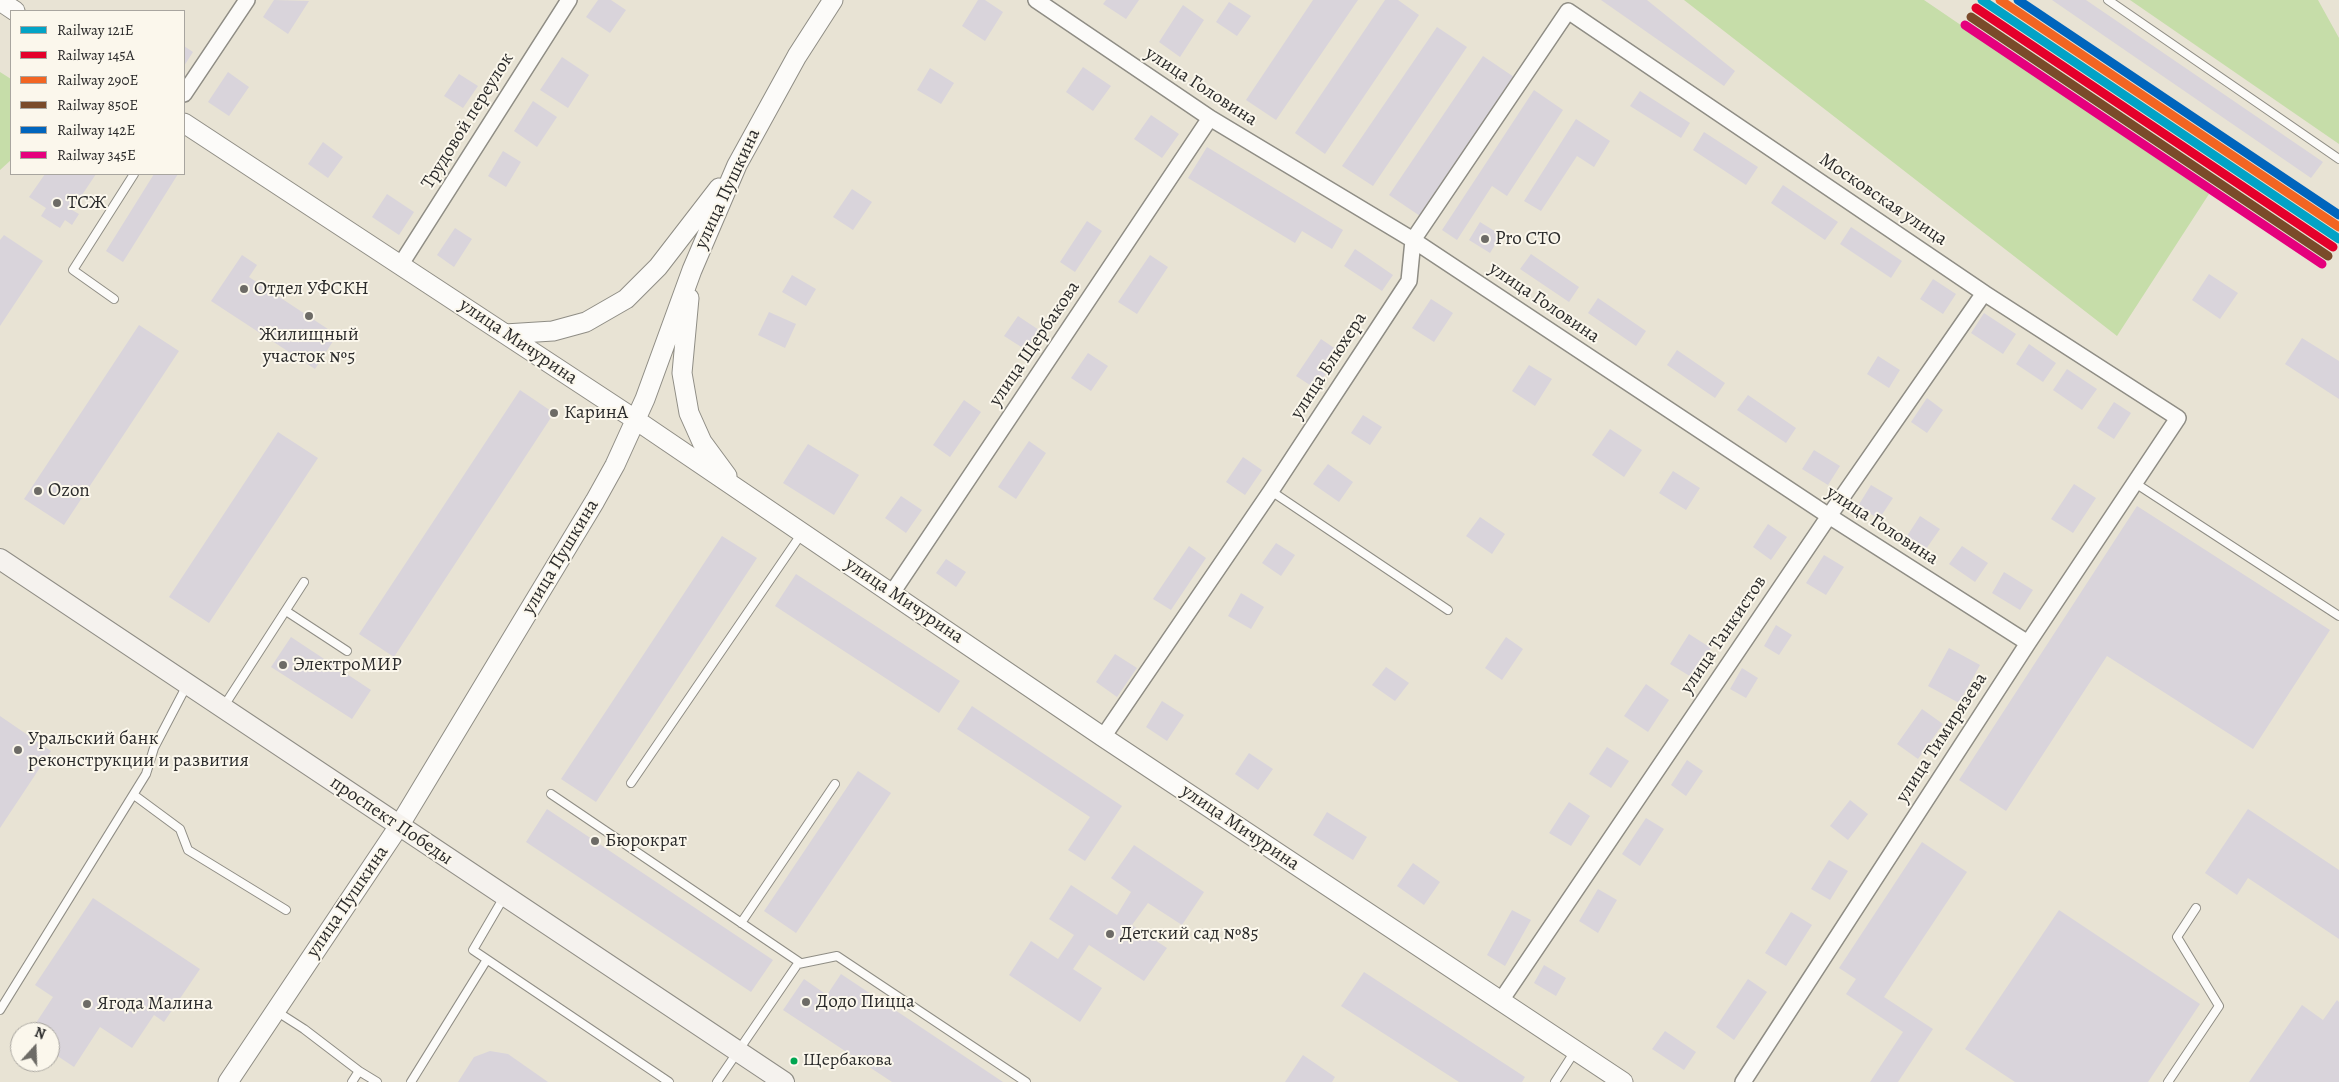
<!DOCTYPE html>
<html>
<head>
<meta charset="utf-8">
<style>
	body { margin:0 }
	#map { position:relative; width:2339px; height:1082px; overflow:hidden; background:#e8e3d4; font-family:Alegreya,serif }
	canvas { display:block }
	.legend { position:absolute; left:10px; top:10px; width:175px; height:165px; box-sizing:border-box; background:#fbf7ec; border:1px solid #a8a59f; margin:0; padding:6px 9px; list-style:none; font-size:15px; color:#2b2b2b }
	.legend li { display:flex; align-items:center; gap:10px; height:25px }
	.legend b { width:25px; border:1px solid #a8a59f }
	.north { position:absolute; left:10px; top:1022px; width:50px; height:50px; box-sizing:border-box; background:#fbf7ec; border:1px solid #a8a59f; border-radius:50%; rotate:20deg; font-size:14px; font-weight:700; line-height:20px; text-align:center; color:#2b2b2b }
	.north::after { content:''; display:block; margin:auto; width:18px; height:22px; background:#6d6b66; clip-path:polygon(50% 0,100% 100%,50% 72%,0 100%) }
</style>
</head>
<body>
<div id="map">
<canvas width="2339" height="1082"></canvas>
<ul class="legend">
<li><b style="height:6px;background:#02a3c6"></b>Railway 121Е</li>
<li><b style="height:6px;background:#e4002b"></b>Railway 145А</li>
<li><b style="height:6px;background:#f26522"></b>Railway 290Е</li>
<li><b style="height:6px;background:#7a4b2a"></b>Railway 850Е</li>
<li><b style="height:6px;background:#0065bd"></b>Railway 142Е</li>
<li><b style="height:6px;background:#e5007d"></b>Railway 345Е</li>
</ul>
<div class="north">N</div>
</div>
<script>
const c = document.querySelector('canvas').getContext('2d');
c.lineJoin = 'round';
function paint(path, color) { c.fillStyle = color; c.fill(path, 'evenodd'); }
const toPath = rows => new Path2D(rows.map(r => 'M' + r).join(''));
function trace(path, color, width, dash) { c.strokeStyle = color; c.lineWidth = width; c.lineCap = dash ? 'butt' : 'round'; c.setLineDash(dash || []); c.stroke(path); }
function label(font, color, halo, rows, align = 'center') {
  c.font = font + ' Alegreya,serif'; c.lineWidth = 4; c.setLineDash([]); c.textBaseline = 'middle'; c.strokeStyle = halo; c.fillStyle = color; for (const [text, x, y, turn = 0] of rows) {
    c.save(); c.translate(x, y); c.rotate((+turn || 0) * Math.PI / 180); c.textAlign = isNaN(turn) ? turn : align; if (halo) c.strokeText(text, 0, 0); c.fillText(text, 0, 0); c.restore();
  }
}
paint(toPath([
	[1684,0,1924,0,2209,194,2117,336],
	[2130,0,2318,0,2339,38,2339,144],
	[0,72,11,79,11,160,0,170]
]), '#c6dda9');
paint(toPath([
	[274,0,309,1,288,34,263,17],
	[598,0,611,0,626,10,610,33,586,17],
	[978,0,985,0,1003,12,985,41,962,26],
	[1106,0,1139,0,1126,19,1103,4],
	[1313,0,1358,0,1276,120,1246,100],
	[1385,0,1398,0,1419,15,1325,154,1295,133],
	[1601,0,1647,0,1735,71,1724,86],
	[2052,0,2086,0,2323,162,2311,178],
	[1229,2,1251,16,1237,36,1216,22],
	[1183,5,1204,20,1180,57,1159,42],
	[1437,27,1467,47,1373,186,1342,166],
	[184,46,193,52,184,66],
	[1483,56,1514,77,1420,216,1389,195],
	[562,57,589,75,568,108,540,90],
	[1083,67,1111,86,1093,111,1066,92],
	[930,68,954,83,941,104,917,90],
	[228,72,249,87,229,116,208,102],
	[459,74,478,86,463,108,444,96],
	[1534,90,1563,110,1507,196,1492,186,1457,240,1442,230],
	[1640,91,1690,123,1681,138,1630,106],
	[533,101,557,117,537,147,514,131],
	[1151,115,1179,134,1162,158,1134,139],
	[1576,119,1610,141,1594,167,1577,156,1541,211,1524,201],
	[1704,132,1758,167,1746,185,1693,150],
	[323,142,343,157,328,178,308,164],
	[1207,147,1343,230,1332,249,1302,231,1295,243,1188,178],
	[503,151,521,162,506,187,488,176],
	[45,174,96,174,72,210,79,214,72,225,65,220,60,228,41,216,46,208,29,197],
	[154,174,178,174,123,262,106,251],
	[1783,185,1838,222,1825,240,1771,203],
	[852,189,872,202,853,230,833,217],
	[387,194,414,212,399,235,372,217],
	[1087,221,1102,231,1075,272,1060,262],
	[1480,222,1501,235,1490,253,1469,240],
	[1851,227,1902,261,1891,278,1840,244],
	[455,228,472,239,454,267,437,255],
	[4,235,43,261,0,326,0,240],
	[1355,249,1393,275,1382,291,1344,266],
	[1531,254,1579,287,1569,302,1520,269],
	[242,255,257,265,249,277,337,335,315,369,211,301],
	[1150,255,1168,267,1137,314,1118,302],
	[2209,274,2238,293,2220,319,2192,300],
	[792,275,816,289,806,306,782,292],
	[1933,279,1956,294,1943,314,1920,299],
	[1598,298,1646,331,1636,346,1588,313],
	[1431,299,1453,313,1434,342,1412,328],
	[769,312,796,324,785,348,758,335],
	[1984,313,2016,334,2003,354,1971,333],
	[1018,316,1039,330,1026,350,1004,336],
	[139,325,179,351,64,525,24,499],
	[2302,338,2339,361,2339,399,2285,364],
	[1321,339,1340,352,1316,389,1296,376],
	[2029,344,2056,363,2043,382,2016,364],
	[1677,350,1725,383,1715,398,1667,365],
	[1088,353,1108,366,1091,391,1071,378],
	[1878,356,1900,370,1889,388,1867,374],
	[1529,365,1552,379,1535,406,1512,391],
	[2067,369,2097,389,2082,410,2053,390],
	[520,390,554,413,394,657,359,634],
	[1748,395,1796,428,1786,443,1737,410],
	[1927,398,1943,410,1927,433,1911,422],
	[964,400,981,412,950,457,933,445],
	[2114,402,2131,413,2114,439,2097,428],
	[1363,415,1382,427,1370,445,1351,433],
	[1610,429,1642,450,1624,477,1592,455],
	[278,432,318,458,209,623,169,597],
	[1029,441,1046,453,1016,499,998,487],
	[808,444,859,475,834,515,783,483],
	[1814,450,1840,466,1828,485,1802,469],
	[1243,457,1262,470,1245,495,1226,482],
	[1328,464,1353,482,1339,502,1313,484],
	[1673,471,1700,488,1686,510,1659,493],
	[2074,484,2096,498,2073,533,2051,519],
	[1871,485,1893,498,1879,519,1858,506],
	[901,496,922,510,906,533,885,518],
	[2137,506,2330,630,2253,749,2107,656,2006,811,1959,780],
	[1920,516,1940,529,1926,549,1907,536],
	[1480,517,1505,534,1492,554,1466,536],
	[1768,524,1787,537,1771,560,1753,547],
	[722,536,757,558,596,802,561,779],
	[1276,543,1295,555,1281,576,1262,563],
	[1189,546,1206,558,1171,610,1153,599],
	[1962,546,1988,563,1975,582,1949,564],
	[1824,555,1844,567,1826,595,1806,583],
	[946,559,966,572,956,587,936,573],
	[2004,572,2033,590,2020,610,1992,593],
	[796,574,960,681,939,713,775,606],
	[1241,593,1264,607,1251,629,1228,616],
	[1776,625,1792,635,1779,655,1764,646],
	[1689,634,1711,648,1693,678,1670,664],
	[291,637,371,690,352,719,271,667],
	[1506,637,1523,649,1502,680,1485,668],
	[1949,648,1980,665,1959,703,1928,686],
	[1115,654,1137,668,1117,697,1096,682],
	[1386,667,1409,683,1395,701,1372,685],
	[1742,668,1758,678,1746,698,1730,689],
	[1646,684,1669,700,1648,732,1624,716],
	[1162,701,1184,715,1167,741,1146,727],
	[972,706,1122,806,1085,861,1068,850,1090,817,957,729],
	[1922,709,1943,724,1918,759,1897,744],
	[0,716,51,751,0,828],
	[1607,747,1629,761,1611,788,1589,774],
	[1249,753,1273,769,1258,790,1235,774],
	[1687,760,1703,771,1686,796,1671,785],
	[858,771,891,793,796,933,764,911],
	[1850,800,1868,814,1848,840,1830,826],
	[1569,802,1590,816,1571,846,1549,833],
	[547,809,773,960,751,992,526,842],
	[2248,809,2339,870,2339,939,2248,878,2237,895,2205,873],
	[1327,812,1367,837,1353,860,1313,835],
	[1646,818,1664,829,1640,866,1622,854],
	[1922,842,1967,872,1884,997,1933,1029,1898,1082,1870,1082,1903,1032,1846,994,1856,979,1839,968],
	[1134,845,1204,892,1182,925,1148,903,1132,925,1167,948,1144,981,1089,945,1073,969,1102,988,1080,1022,1009,975,1031,941,1058,959,1074,935,1049,919,1071,885,1117,915,1131,892,1111,878],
	[1829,860,1848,871,1830,900,1811,889],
	[1413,863,1440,882,1424,905,1397,886],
	[1598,889,1617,900,1598,933,1579,921],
	[93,898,200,969,164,1022,154,1015,132,1048,100,1027,74,1067,50,1051,50,1032,30,1032,53,997,35,985],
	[1512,910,1531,920,1505,966,1487,955],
	[2059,910,2200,1004,2148,1082,2015,1082,1965,1049],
	[1791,912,1812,925,1786,966,1765,953],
	[1544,965,1566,978,1556,996,1534,983],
	[1364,972,1525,1077,1522,1082,1459,1082,1341,1006],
	[841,974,1003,1082,892,1082,783,1010,804,979,827,995],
	[1748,979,1767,992,1734,1040,1716,1027],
	[2337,1000,2339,1002,2339,1082,2249,1082,2302,1005,2323,1020],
	[1665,1031,1696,1052,1684,1070,1652,1049],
	[490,1051,508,1054,548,1082,458,1082,474,1057],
	[1303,1055,1335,1077,1332,1082,1285,1082]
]), '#d9d4db');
const service = toPath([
	[2108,0,2339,159],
	[114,299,73,270,134,174],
	[2135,483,2339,616],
	[1271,491,1448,610],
	[286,611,347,651],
	[224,706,304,582],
	[631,783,802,533],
	[551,794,799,962,717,1082],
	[134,795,180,829,188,850,286,910],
	[504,897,473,950,669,1082],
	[741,923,835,784],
	[798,964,837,956,1026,1082],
	[0,1010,146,774,154,748,187,685],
	[276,1011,304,1029,359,1071],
	[352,1082,359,1071,377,1082],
	[411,1082,486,961],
	[1555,1082,1575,1051],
	[2168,1082,2219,1006,2177,937,2196,908]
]);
const minor = toPath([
	[1036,0,1210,118,1413,240,1829,516,2028,643],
	[184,94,247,0],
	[401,264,569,0],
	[892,593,1210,118],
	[1103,737,1271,491,1409,281,1413,240,1568,11,1984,293,2178,418,2028,643,1743,1082],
	[1500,1002,1829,516,1984,293]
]);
const tertiary = toPath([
	[0,1,15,11],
	[184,123,636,420,1103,737,1623,1082],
	[689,298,682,373,689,413,702,442,727,476],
	[505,334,553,331,586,322,626,299,658,267,719,188],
	[228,1082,399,826,595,501,615,465,645,399,692,270,737,165,797,56,833,0]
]);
const secondary = toPath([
	[0,559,784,1082]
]);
trace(service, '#8f8d85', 10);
trace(minor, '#8f8d85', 18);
trace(tertiary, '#8f8d85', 21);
trace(secondary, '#8f8d85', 22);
trace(service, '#fcfbf9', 8);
trace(minor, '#fcfbf9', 15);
trace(tertiary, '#fcfbf9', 19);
trace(secondary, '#f5f2ee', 20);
trace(toPath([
	[1982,0,2339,239]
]), '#02a3c6', 9);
trace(toPath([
	[1976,8,2333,247]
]), '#e4002b', 9);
trace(toPath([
	[2000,0,2339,227]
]), '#f26522', 9);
trace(toPath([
	[1971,17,2328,256]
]), '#7a4b2a', 9);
trace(toPath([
	[2018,0,2339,215]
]), '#0065bd', 9);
trace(toPath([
	[1965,25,2322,264]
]), '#e5007d', 9);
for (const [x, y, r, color] of [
	[57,203,5,"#6d6b66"],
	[1485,239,5,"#6d6b66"],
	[244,289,5,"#6d6b66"],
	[309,316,5,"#6d6b66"],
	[554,413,5,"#6d6b66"],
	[38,491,5,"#6d6b66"],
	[283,665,5,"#6d6b66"],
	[18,750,5,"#6d6b66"],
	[595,841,5,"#6d6b66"],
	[1110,934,5,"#6d6b66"],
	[806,1002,5,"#6d6b66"],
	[87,1004,5,"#6d6b66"],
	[794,1061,4.5,"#00a651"]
]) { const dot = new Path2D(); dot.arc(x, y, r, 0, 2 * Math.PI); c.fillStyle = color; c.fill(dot); trace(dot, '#fbf7ec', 2); }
label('18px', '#2b2b2b', '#fbf7ec', [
	["Щербакова",803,1061]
], 'left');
label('19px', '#2b2b2b', '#fbf7ec', [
	["улица Головина",1201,87,33],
	["Трудовой переулок",468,121,-58],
	["улица Пушкина",728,189,-65],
	["Московская улица",1883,200,34],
	["улица Головина",1544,303,34],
	["улица Мичурина",518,342,34],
	["улица Щербакова",1035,344,-56],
	["улица Блюхера",1329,366,-57],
	["улица Головина",1882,526,33],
	["улица Пушкина",561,557,-59],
	["улица Мичурина",904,601,34],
	["улица Танкистов",1724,635,-56],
	["улица Тимирязева",1942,738,-57],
	["проспект Победы",391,821,34],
	["улица Мичурина",1240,828,34],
	["улица Пушкина",348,902,-56]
]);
label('19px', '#2b2b2b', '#fbf7ec', [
	["ТСЖ",67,203],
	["Pro СТО",1495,239],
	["Отдел УФСКН",254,289],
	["Жилищный",309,335,"center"],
	["участок №5",309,357,"center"],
	["КаринА",564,413],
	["Ozon",48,491],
	["ЭлектроМИР",293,665],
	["Уральский банк",28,739],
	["реконструкции и развития",28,761],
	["Бюрократ",605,841],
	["Детский сад №85",1120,934],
	["Додо Пицца",816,1002],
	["Ягода Малина",97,1004]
], 'left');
</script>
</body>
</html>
